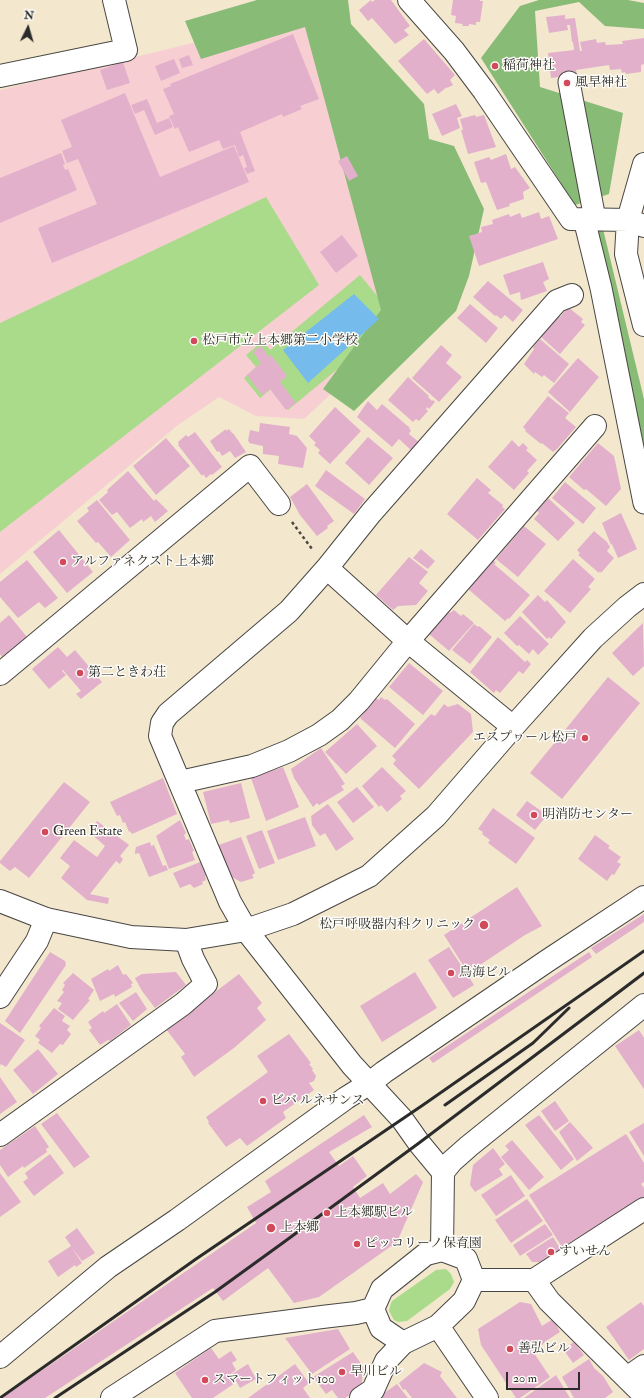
<!DOCTYPE html>
<html>
<head>
<meta charset="utf-8">
<style>
	body { margin:0 }
	#map { position:relative; width:644px; height:1398px; overflow:hidden; background:#f3e7ce; font-family:"IM FELL Double Pica",serif }
	canvas { display:block }
	.north { position:absolute; left:8px; top:8px; width:40px; height:40px; -webkit-text-stroke:3px #fdfcf7; paint-order:stroke; rotate:5deg; font-size:11px; font-weight:700; line-height:16px; text-align:center; color:#2b2b2b }
	.north::after { content:''; display:block; margin:auto; width:14px; height:18px; background:#2b2b2b; clip-path:polygon(50% 0,100% 100%,50% 72%,0 100%) }
	.scale { position:absolute; left:506px; top:1372px; width:74px; height:18px; box-sizing:border-box; border:2px solid #2b2b2b; border-top:0; padding-left:5px; font-size:12px; line-height:14px; white-space:nowrap; color:#2b2b2b; -webkit-text-stroke:3px #fdfcf7; paint-order:stroke }
</style>
</head>
<body>
<div id="map">
<canvas width="644" height="1398"></canvas>
<div class="north">N</div>
<div class="scale">20 m</div>
</div>
<script>
const c = document.querySelector('canvas').getContext('2d');
c.lineJoin = 'round';
function paint(path, color) { c.fillStyle = color; c.fill(path, 'evenodd'); }
const toPath = rows => new Path2D(rows.map(r => 'M' + r).join(''));
function trace(path, color, width, dash) { c.strokeStyle = color; c.lineWidth = width; c.lineCap = dash ? 'butt' : 'round'; c.setLineDash(dash || []); c.stroke(path); }
function label(font, color, halo, rows, align = 'center') {
  c.font = font + ' "IM FELL Double Pica","Noto Serif JP",serif'; c.lineWidth = 3; c.setLineDash([]); c.textBaseline = 'middle'; c.strokeStyle = halo; c.fillStyle = color; for (const [text, x, y, turn = 0] of rows) {
    c.save(); c.translate(x, y); c.rotate((+turn || 0) * Math.PI / 180); c.textAlign = isNaN(turn) ? turn : align; if (halo) c.strokeText(text, 0, 0); c.fillText(text, 0, 0); c.restore();
  }
}
paint(toPath([
	[311,14,449,285,304,419,256,416,219,397,178,425,0,574,0,90]
]), '#f7cfd3');
paint(toPath([
	[266,197,319,285,0,532,0,323],
	[360,275,397,320,288,410,271,389,260,398,244,378,256,367,246,355,263,341,270,350],
	[446,1269,451,1274,454,1282,450,1289,407,1321,398,1322,394,1320,389,1311,390,1306,392,1301,436,1270]
]), '#aadb8a');
paint(toPath([
	[257,0,348,0,351,24,424,104,429,139,454,146,484,209,469,276,456,311,354,411,323,389,381,310,305,27,201,59,185,21],
	[539,0,628,0,644,3,644,29,605,26,579,2,535,11,540,87,623,113,609,194,575,205,481,58,520,6],
	[603,229,644,399,644,501,581,230]
]), '#87bb76');
paint(toPath([
	[354,294,379,319,308,383,283,350]
]), '#75bbec');
paint(toPath([
	[371,0,372,2,375,0,391,0,410,26,404,30,409,35,395,44,372,18,368,21,359,10],
	[453,0,480,0,480,1,483,1,480,22,476,22,476,25,469,24,469,26,462,26,463,24,455,23,456,16,451,15],
	[565,15,565,19,575,18,580,51,582,51,580,42,596,39,597,43,605,42,606,45,623,44,622,41,644,38,644,64,641,65,641,72,626,74,625,72,622,73,621,69,610,70,609,65,576,70,577,75,570,76,571,78,559,80,559,77,551,78,548,53,574,50,573,42,572,42,570,25,567,25,568,30,549,33,546,17],
	[293,34,319,99,300,106,302,109,283,117,282,114,231,136,240,132,255,171,247,174,244,168,247,167,243,155,239,157,235,145,223,149,219,140,189,152,178,127,175,129,169,116,174,114,163,89,171,86,170,84],
	[424,39,455,75,450,80,453,85,447,88,447,87,438,94,434,89,427,94,398,61],
	[189,55,193,65,182,68,179,59],
	[174,59,180,73,161,81,155,66],
	[123,62,130,83,107,90,100,70],
	[125,93,160,177,234,146,249,182,52,263,38,228,97,204,78,159,67,163,62,151,72,147,61,120],
	[147,99,157,123,169,118,173,127,155,135,144,110,135,114,131,105],
	[456,104,462,116,457,118,460,128,442,136,432,114],
	[475,115,476,117,484,115,496,147,468,154,461,130,463,130,460,119],
	[61,153,65,164,63,165,65,170,68,169,77,190,0,223,0,178],
	[506,154,511,169,515,167,530,188,523,192,524,199,509,204,510,206,497,210,486,182,481,183,474,162,489,157,491,160],
	[347,156,358,176,349,181,338,161],
	[539,212,541,219,549,216,558,239,479,266,469,236,482,232,481,227,493,224,492,220,509,214,510,217,520,213,522,218],
	[342,235,358,256,336,273,320,252],
	[543,262,549,279,543,282,547,291,521,300,520,292,510,295,503,275],
	[488,281,523,310,513,322,505,315,501,319,496,315,495,316,473,297],
	[470,304,498,328,486,343,457,318],
	[568,307,583,319,581,322,585,325,560,354,539,335,557,314,560,317],
	[540,339,569,364,554,383,544,375,542,377,535,372,534,374,524,364,534,349,533,347],
	[441,345,452,355,446,363,462,377,439,402,412,378],
	[261,346,269,357,271,355,287,376,280,382,296,403,286,410,270,389,262,395,247,375,261,363,253,352],
	[578,358,599,377,570,412,548,392],
	[408,377,429,396,428,397,432,401,433,400,435,402,429,409,427,407,426,409,428,411,419,421,416,419,413,422,388,400],
	[548,396,569,413,565,418,576,427,557,449,553,452,542,443,541,444,525,431,526,430,523,427],
	[368,401,377,410,382,404,410,428,409,429,411,430,409,434,420,443,412,451,399,439,392,447,357,417],
	[335,407,361,431,330,464,318,453,320,450,314,445,316,443,309,436],
	[260,423,290,427,289,434,297,436,307,448,303,468,278,464,279,456,263,454,263,446,249,443,249,441,248,441,250,430,259,432],
	[226,429,226,431,229,429,232,433,233,433,246,452,235,458,230,451,222,456,219,451,217,452,210,441],
	[195,432,222,467,212,475,211,474,206,478,203,474,202,476,178,445,179,444,178,442,186,435,188,437],
	[368,437,393,458,369,485,345,463],
	[166,438,190,466,156,495,133,466],
	[512,440,519,447,523,443,528,448,526,450,537,460,527,471,529,473,514,490,488,467],
	[598,443,614,456,621,489,606,506,586,489,584,490,569,477],
	[326,470,365,499,354,514,315,486],
	[128,471,154,501,156,499,168,511,155,522,151,516,143,522,142,519,130,528,117,512,112,515,99,500,108,492,107,490],
	[477,478,491,490,488,493,503,505,502,507,505,509,478,540,447,514],
	[565,482,596,508,583,524,552,498],
	[307,484,334,521,327,526,328,528,317,536,300,515,290,497],
	[548,498,575,523,558,541,534,519,539,513,537,511],
	[97,500,130,540,111,557,98,542,96,543,77,521,89,511,87,508],
	[621,513,637,549,618,558,612,544,611,545,602,523],
	[524,526,546,544,518,577,496,559],
	[59,530,93,572,67,593,33,552],
	[594,531,607,542,610,547,607,551,614,558,601,573,600,571,599,573,578,555,580,553,577,550],
	[421,549,435,561,428,569,413,558],
	[409,557,428,572,419,583,428,591,416,605,398,606,393,610,376,595],
	[492,559,496,563,494,564,530,595,509,619,508,618,505,621,467,588],
	[573,559,595,579,588,587,591,589,570,613,544,591],
	[27,560,58,598,45,608,39,602,18,618,0,597,0,582],
	[538,595,545,602,547,600,566,622,551,639,549,637,547,639,522,612],
	[454,610,461,616,463,614,474,623,449,651,429,634,448,612,450,613],
	[9,615,27,637,2,657,0,654,0,623],
	[520,616,549,644,538,655,533,649,529,654,519,645,517,646,504,633],
	[643,623,644,666,633,676,612,653],
	[474,624,478,627,479,626,492,637,470,664,452,650],
	[498,637,525,662,527,660,531,664,523,674,519,671,500,693,496,690,494,693,470,672],
	[58,647,67,657,75,650,102,682,81,699,76,694,81,691,63,670,62,671,66,675,49,689,32,669],
	[409,663,443,691,423,715,389,687],
	[608,677,640,703,562,799,530,773],
	[381,697,385,700,387,699,415,724,395,748,360,718,376,698,379,700],
	[444,704,448,707,458,704,471,714,473,732,419,789,393,764,396,760,392,756,431,714,435,716],
	[357,724,377,746,346,774,325,752],
	[321,748,345,784,341,786,344,790,319,805,317,803,313,807,294,778,291,769],
	[283,767,299,807,266,821,251,778],
	[382,767,406,791,400,796,402,799,387,812,381,805,379,807,362,786],
	[163,778,177,814,132,834,130,831,129,832,125,822,123,823,120,815,117,816,110,802],
	[64,782,90,802,29,878,15,867,10,871,0,863,0,861],
	[241,783,250,818,230,823,229,820,211,824,203,792],
	[357,787,374,807,353,823,337,802],
	[527,801,547,815,535,830,516,815],
	[328,804,354,839,336,851,325,833,320,836,312,825,311,816],
	[493,808,535,838,516,864,488,843,490,840,482,834,483,832,478,829],
	[305,817,316,846,278,860,267,831],
	[180,820,186,833,184,835,186,840,189,839,194,851,192,852,195,860,169,869,156,836],
	[97,821,129,845,120,856,123,859,120,864,116,861,90,894,109,898,108,904,87,900,61,878,70,866,60,858,74,840,97,857,105,846,89,832],
	[262,830,275,863,259,869,246,836],
	[595,835,610,846,608,848,621,857,617,862,621,864,614,875,612,874,607,881,578,859],
	[241,837,255,873,252,875,254,878,241,882,228,875,216,846],
	[150,842,151,846,154,845,163,866,166,865,168,870,149,877,139,853,135,854,135,852,136,847],
	[200,862,206,875,205,876,206,880,202,882,203,884,194,888,190,884,180,888,173,873],
	[517,887,542,926,525,935,468,973,444,935],
	[644,914,644,922,596,954,591,948],
	[449,947,474,985,453,998,428,960],
	[50,952,65,961,66,965,20,1033,5,1021],
	[589,952,592,957,433,1063,429,1058],
	[118,965,123,975,126,974,133,983,131,984,132,987,115,997,114,994,100,1001,91,979,108,969,109,971],
	[176,972,186,985,155,1008,142,991,135,978,142,974],
	[415,972,437,1008,382,1042,360,1006],
	[73,973,94,990,88,999,90,1000,73,1020,58,1009,62,1003,57,1001,64,992,62,990,65,985,63,983],
	[239,974,262,1003,257,1008,266,1020,234,1048,194,1077,181,1057,185,1054,166,1029],
	[136,992,147,1009,133,1021,119,1003],
	[117,1004,131,1025,110,1041,108,1040,100,1045,89,1030,92,1028,88,1022,103,1011,104,1013],
	[54,1008,65,1016,62,1021,70,1026,67,1030,71,1034,63,1045,60,1044,52,1053,38,1043,40,1040,35,1036,41,1028,39,1026],
	[0,1023,25,1040,6,1067,1,1064,0,1066],
	[639,1030,644,1038,644,1089,615,1046],
	[289,1034,311,1063,309,1064,313,1069,312,1070,316,1076,314,1081,309,1083,314,1090,283,1112,286,1118,247,1146,240,1138,226,1147,208,1123,209,1122,206,1117,268,1072,257,1056],
	[38,1049,58,1074,33,1094,13,1070],
	[0,1077,17,1102,0,1114],
	[555,1101,569,1121,555,1131,541,1111],
	[57,1113,90,1157,74,1168,41,1124],
	[364,1115,372,1127,329,1152,339,1166,353,1156,367,1176,353,1187,360,1198,383,1183,390,1194,416,1174,423,1182,397,1242,319,1297,294,1303,268,1268,223,1301,213,1288,45,1398,2,1398,256,1223,247,1207,271,1192,265,1181],
	[539,1115,574,1159,561,1170,525,1125],
	[570,1122,593,1148,577,1161,559,1132],
	[644,1123,644,1156,629,1132],
	[35,1126,49,1147,46,1149,47,1152,24,1168,23,1166,8,1177,0,1165,0,1150],
	[626,1134,644,1163,644,1182,641,1184,644,1188,644,1197,562,1247,529,1195],
	[512,1140,544,1177,529,1190,501,1157,509,1150,505,1146],
	[493,1148,505,1164,499,1169,503,1175,475,1192,470,1185,473,1165],
	[50,1154,64,1173,34,1196,23,1182,28,1178,25,1173],
	[0,1173,21,1202,0,1217],
	[511,1175,525,1196,496,1216,481,1195],
	[527,1199,543,1221,511,1243,495,1220],
	[545,1224,553,1235,520,1256,513,1245],
	[77,1228,95,1253,82,1261,72,1248,82,1263,76,1267,75,1265,58,1277,48,1261,71,1246,65,1237],
	[553,1237,561,1250,541,1262,532,1262,526,1254],
	[520,1302,531,1304,542,1326,553,1319,560,1332,546,1341,534,1353,550,1377,520,1398,516,1398,481,1345,478,1329],
	[641,1302,644,1306,644,1349,629,1360,606,1327],
	[338,1329,350,1349,312,1374,285,1338],
	[574,1342,584,1355,573,1363,563,1349],
	[211,1348,219,1359,231,1351,237,1360,232,1363,236,1370,228,1376,235,1383,213,1398,192,1398,175,1373],
	[353,1352,364,1368,361,1388,345,1398,338,1398,332,1390,326,1394,313,1377],
	[589,1359,594,1368,603,1376,613,1392,605,1398,574,1398,562,1377],
	[424,1363,442,1372,440,1376,457,1398,412,1398,405,1389,403,1390,399,1383],
	[248,1364,256,1379,240,1388,232,1374],
	[295,1364,309,1383,303,1388,310,1398,248,1398],
	[556,1375,570,1398,524,1398],
	[397,1384,408,1398,377,1398]
]), '#e3b0cc');
const pedestrian = toPath([
	[569,82,595,219],
	[584,219,601,288,644,503]
]);
const minor = toPath([
	[409,0,454,51,484,91,571,219,628,220,644,226],
	[0,76,126,50,114,0],
	[644,164,628,220,626,254,644,325],
	[327,568,408,641,513,727],
	[0,674,250,466,279,504],
	[180,782,252,766,289,751,319,735,340,720,359,701,408,641,595,426],
	[246,930,230,902,160,736,162,723,168,714,289,611,327,568,371,513,557,301,572,295],
	[0,997,37,941,46,919],
	[370,1083,384,1072,547,961,644,897],
	[0,1135,183,1004,206,984,193,959,186,940],
	[443,1172,452,1161,469,1146,644,1005],
	[474,1280,534,1280,644,1209],
	[534,1280,549,1301,644,1395],
	[627,1378,644,1366],
	[361,1398,373,1390,386,1361,403,1343]
]);
const tertiary = toPath([
	[0,901,46,919,131,937,186,940,246,930,293,914,369,876,436,816,513,727,593,638,627,607,644,594],
	[246,930,352,1065,402,1119,419,1143,443,1172,442,1250],
	[442,1250,466,1259,474,1280,464,1301,438,1326,403,1343,381,1328,373,1309,382,1289,426,1254,442,1250],
	[438,1326,487,1398],
	[0,1357,108,1267,177,1220,346,1098,370,1083],
	[112,1398,215,1331,322,1317,356,1313,373,1309]
]);
trace(pedestrian, '#494743', 23);
trace(minor, '#494743', 24);
trace(tertiary, '#494743', 24);
trace(toPath([
	[292,522,312,549]
]), '#494743', 2.5, [3, 3]);
trace(pedestrian, '#fff', 21);
trace(minor, '#fff', 22);
trace(tertiary, '#fff', 22);
trace(toPath([
	[445,1105,533,1043,569,1008],
	[0,1398,196,1259,423,1105,644,951],
	[55,1398,215,1292,284,1242,419,1143,644,973]
]), '#2b2b2b', 3);
for (const [x, y, r, color] of [
	[495,66,4,"#d1495b"],
	[567,83,4,"#d1495b"],
	[194,341,4,"#d1495b"],
	[63,562,4,"#d1495b"],
	[80,673,4,"#d1495b"],
	[585,738,4,"#d1495b"],
	[534,815,4,"#d1495b"],
	[45,832,4,"#d1495b"],
	[484,925,5,"#d1495b"],
	[451,973,4,"#d1495b"],
	[263,1101,4,"#d1495b"],
	[327,1213,4,"#d1495b"],
	[271,1228,5,"#d1495b"],
	[357,1244,4,"#d1495b"],
	[551,1252,4,"#d1495b"],
	[510,1349,4,"#d1495b"],
	[342,1372,4,"#d1495b"],
	[205,1380,4,"#d1495b"]
]) { const dot = new Path2D(); dot.arc(x, y, r, 0, 2 * Math.PI); c.fillStyle = color; c.fill(dot); trace(dot, '#fdfcf7', 1.5); }
label('13px', '#2b2b2b', '#fdfcf7', [
	["稲荷神社",503,66],
	["風早神社",575,83],
	["松戸市立上本郷第二小学校",202,341],
	["アルファネクスト上本郷",71,562],
	["第二ときわ荘",88,673],
	["エスプヮール松戸",577,738,"right"],
	["明消防センター",542,815],
	["Green Estate",53,832],
	["松戸呼吸器内科クリニック",475,925,"right"],
	["鳥海ビル",459,973],
	["ビバ ルネサンス",271,1101],
	["上本郷駅ビル",335,1213],
	["上本郷",280,1228],
	["ピッコリーノ保育園",365,1244],
	["すいせん",559,1252],
	["善弘ビル",518,1349],
	["早川ビル",350,1372],
	["スマートフィット100",213,1380]
], 'left');
</script>
</body>
</html>
